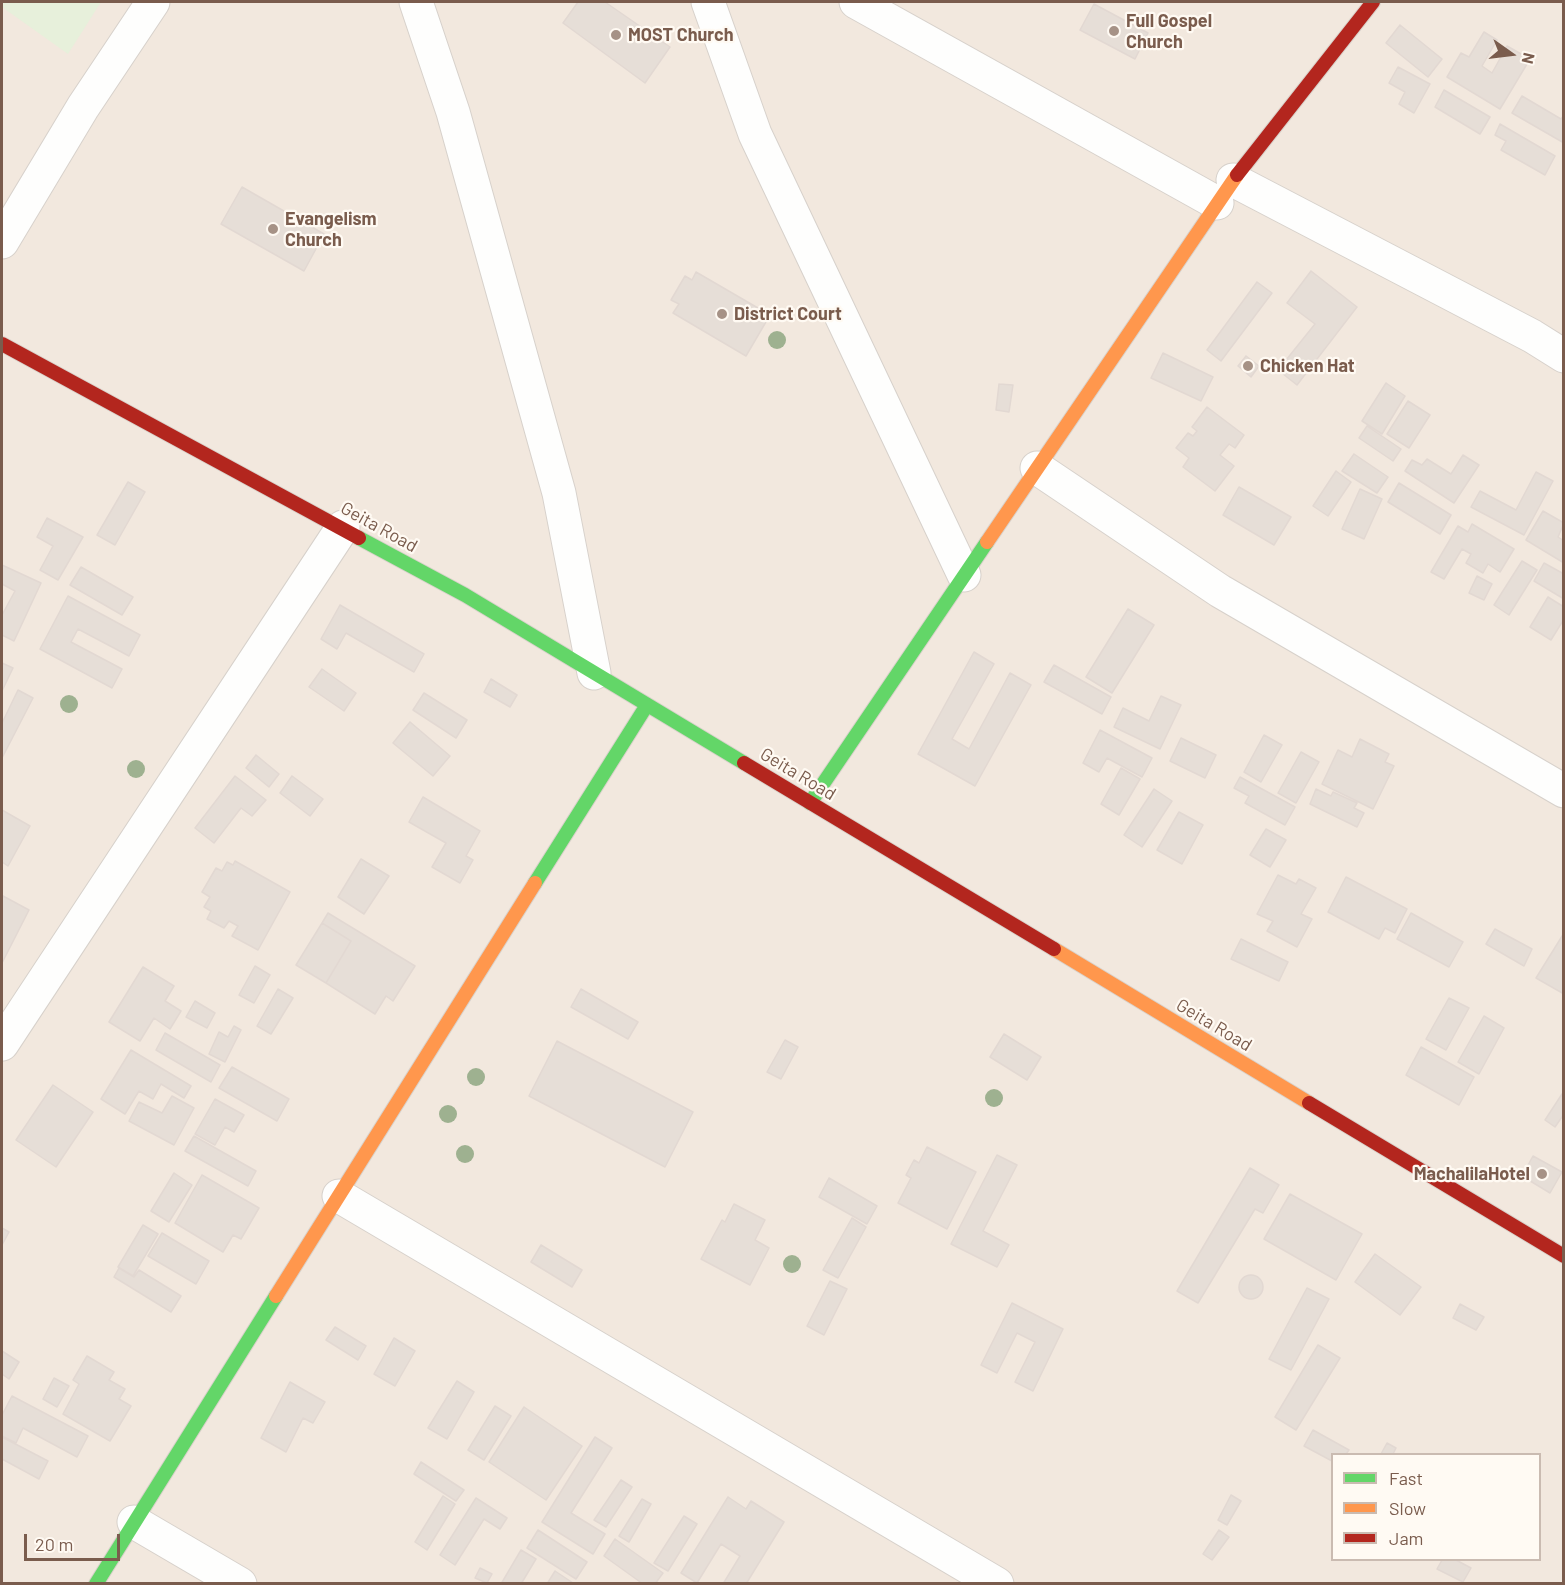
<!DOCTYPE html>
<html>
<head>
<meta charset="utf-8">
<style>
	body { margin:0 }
	#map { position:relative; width:1565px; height:1585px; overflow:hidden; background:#f9f5f0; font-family:Barlow,sans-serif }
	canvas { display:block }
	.frame { position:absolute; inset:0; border:3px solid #7a5c4d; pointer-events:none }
	.legend { position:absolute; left:1331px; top:1453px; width:210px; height:108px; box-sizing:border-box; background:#fffaf3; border:2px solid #cabbb1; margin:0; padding:8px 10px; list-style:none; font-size:18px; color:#7a5c4d }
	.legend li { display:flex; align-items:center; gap:12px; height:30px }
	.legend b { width:30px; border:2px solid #cabbb1 }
	.north { position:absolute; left:1481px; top:24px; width:60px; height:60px; -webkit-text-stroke:4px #fffaf3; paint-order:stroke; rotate:104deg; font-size:16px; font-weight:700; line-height:24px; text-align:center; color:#7a5c4d }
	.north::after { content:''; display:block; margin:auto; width:21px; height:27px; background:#7a5c4d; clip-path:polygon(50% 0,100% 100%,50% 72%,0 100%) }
	.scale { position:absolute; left:24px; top:1534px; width:96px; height:27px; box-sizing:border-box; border:3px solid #7a5c4d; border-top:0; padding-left:8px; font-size:18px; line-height:21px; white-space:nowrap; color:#7a5c4d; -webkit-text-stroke:4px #fffaf3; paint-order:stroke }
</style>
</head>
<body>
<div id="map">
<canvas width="1565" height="1585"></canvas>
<div class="frame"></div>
<ul class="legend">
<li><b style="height:8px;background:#63d668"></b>Fast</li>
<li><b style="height:8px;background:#ff974d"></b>Slow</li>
<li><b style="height:8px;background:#b3261e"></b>Jam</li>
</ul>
<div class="north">N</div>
<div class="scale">20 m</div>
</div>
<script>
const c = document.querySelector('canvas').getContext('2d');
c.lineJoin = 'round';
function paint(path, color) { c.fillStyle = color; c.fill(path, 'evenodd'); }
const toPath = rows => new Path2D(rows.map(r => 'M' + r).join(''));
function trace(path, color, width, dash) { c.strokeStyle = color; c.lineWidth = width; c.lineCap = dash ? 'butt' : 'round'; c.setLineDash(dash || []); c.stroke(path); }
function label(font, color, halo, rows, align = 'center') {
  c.font = font + ' Barlow,sans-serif'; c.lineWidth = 4.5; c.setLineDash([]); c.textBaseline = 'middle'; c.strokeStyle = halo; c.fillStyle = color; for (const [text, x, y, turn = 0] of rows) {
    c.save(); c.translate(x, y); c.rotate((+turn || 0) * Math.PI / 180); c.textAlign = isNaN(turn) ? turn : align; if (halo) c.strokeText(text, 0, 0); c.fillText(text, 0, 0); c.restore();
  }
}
paint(toPath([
	[2,2,1563,2,1563,1583,2,1584],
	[1332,1454,1540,1454,1540,1560,1332,1560]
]), '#f2e8de');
paint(toPath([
	[2,2,101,2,68,54,2,7]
]), '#e7f0db');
const building = toPath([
	[578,2,605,2,670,47,645,83,563,23,578,2],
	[1094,4,1148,33,1135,59,1080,30,1094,4],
	[1400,25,1442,59,1428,77,1386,43,1400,25],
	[1484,32,1497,40,1482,66,1492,73,1507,46,1530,59,1500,109,1447,77,1461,53,1469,57,1484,32],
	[1398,67,1430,84,1414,113,1399,104,1405,92,1389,83,1398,67],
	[1444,90,1490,117,1480,134,1435,107,1444,90],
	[1522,96,1561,119,1564,115,1564,143,1512,113,1522,96],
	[1500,124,1555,156,1545,175,1501,150,1506,141,1495,135,1500,124],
	[242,187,324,234,304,271,221,224,242,187],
	[1311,271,1357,307,1297,385,1278,370,1315,324,1287,303,1311,271],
	[696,272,770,315,746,356,673,313,679,304,671,300,685,276,692,280,696,272],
	[1257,282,1272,293,1221,361,1207,350,1257,282],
	[1163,353,1213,377,1201,401,1151,378,1163,353],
	[1246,356,1259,366,1251,377,1238,366,1246,356],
	[1386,383,1405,396,1382,434,1362,421,1386,383],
	[999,384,1013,385,1009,412,996,410,999,384],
	[1408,401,1430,415,1409,448,1387,434,1408,401],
	[1207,407,1244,435,1235,448,1229,444,1220,455,1234,466,1215,491,1183,467,1189,458,1176,448,1188,433,1193,436,1197,431,1192,427,1207,407],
	[1367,426,1401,449,1393,461,1359,438,1367,426],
	[1354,454,1388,477,1377,493,1342,471,1354,454],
	[1463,455,1479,465,1454,503,1405,471,1412,460,1422,465,1427,459,1451,474,1463,455],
	[1336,471,1351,482,1328,516,1313,506,1336,471],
	[1536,472,1553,481,1524,535,1471,507,1480,491,1516,510,1536,472],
	[128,482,145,492,115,545,97,535,128,482],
	[1399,483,1451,515,1440,534,1388,502,1399,483],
	[1239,487,1291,517,1274,545,1223,515,1239,487],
	[1360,489,1382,499,1364,539,1342,529,1360,489],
	[1543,511,1564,523,1558,537,1564,541,1564,563,1526,540,1543,511],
	[47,518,83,537,58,580,40,570,53,546,37,537,47,518],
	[1472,524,1514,549,1500,572,1488,564,1483,573,1466,563,1471,554,1462,549,1444,579,1431,572,1458,526,1468,532,1472,524],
	[1522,561,1537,570,1509,615,1494,605,1522,561],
	[1544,563,1564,574,1564,599,1534,581,1544,563],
	[2,565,41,583,14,641,2,635,2,615,15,591,2,584,2,565],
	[81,567,133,597,122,615,70,585,81,567],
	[1477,576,1492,584,1484,600,1469,593,1477,576],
	[68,596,140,635,129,656,78,629,71,642,122,669,112,688,40,649,68,596],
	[1548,597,1564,607,1564,619,1551,640,1530,627,1548,597],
	[340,605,424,654,414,672,346,633,337,649,321,639,340,605],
	[1128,609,1154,625,1112,693,1086,677,1128,609],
	[974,652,994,664,952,739,969,749,1010,673,1031,685,975,786,918,754,974,652],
	[2,663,13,668,2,691,2,663],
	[1054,665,1111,697,1102,714,1044,682,1054,665],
	[322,669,356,693,344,711,309,687,322,669],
	[491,679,517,695,510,707,484,692,491,679],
	[18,690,33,698,2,758,2,723,18,690],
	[424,693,467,720,456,738,413,710,424,693],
	[1161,696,1181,705,1160,749,1114,727,1123,708,1149,721,1161,696],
	[410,722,450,756,433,776,393,743,410,722],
	[1100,730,1152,758,1142,777,1107,758,1099,772,1083,763,1100,730],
	[1264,735,1282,745,1261,782,1244,772,1264,735],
	[1181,738,1216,755,1205,778,1170,761,1181,738],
	[1360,739,1389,754,1385,762,1394,766,1373,809,1322,784,1338,750,1352,757,1360,739],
	[1301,752,1319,762,1296,803,1278,793,1301,752],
	[256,755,279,774,269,787,246,768,256,755],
	[1121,768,1140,779,1119,815,1101,804,1121,768],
	[235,776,266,800,252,816,241,808,214,843,195,828,235,776],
	[292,776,323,799,310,816,280,793,292,776],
	[1240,777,1295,807,1285,825,1245,803,1249,796,1234,788,1240,777],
	[1154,789,1172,801,1142,847,1124,835,1154,789],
	[1316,789,1331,796,1333,792,1357,803,1354,808,1364,813,1357,827,1310,804,1316,789],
	[423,797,480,831,466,856,473,860,460,883,432,867,446,843,409,822,423,797],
	[2,810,30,826,8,866,2,862,2,810],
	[1179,812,1203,825,1182,864,1157,850,1179,812],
	[1266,829,1286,840,1270,867,1250,855,1266,829],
	[361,859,389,876,364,914,338,897,361,859],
	[235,861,290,892,258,950,232,936,238,926,229,921,224,928,207,919,211,911,204,907,210,897,202,892,216,868,222,871,227,862,233,865,235,861],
	[1278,875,1296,884,1299,879,1316,888,1301,914,1312,919,1297,947,1267,931,1273,921,1257,914,1278,875],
	[1346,877,1407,909,1395,933,1385,928,1379,939,1328,912,1346,877],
	[3,896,29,910,2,963,2,900,3,896],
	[328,913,415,966,393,1001,386,996,375,1014,326,983,351,941,322,923,328,913],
	[1411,913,1463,942,1449,967,1397,939,1411,913],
	[322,923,351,941,326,983,296,965,322,923],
	[1495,929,1532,949,1524,966,1486,944,1495,929],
	[1564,933,1564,994,1536,978,1564,933],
	[1241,939,1288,962,1279,981,1231,959,1241,939],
	[255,966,270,975,254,1003,239,995,255,966],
	[143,967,174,986,165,1001,181,1011,170,1029,154,1018,140,1041,109,1022,143,967],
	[278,989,293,998,271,1034,257,1026,278,989],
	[581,989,638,1022,628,1039,571,1007,581,989],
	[1449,998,1469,1008,1446,1050,1426,1039,1449,998],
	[195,1001,215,1013,207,1028,186,1017,195,1001],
	[1484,1016,1504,1028,1479,1074,1458,1062,1484,1016],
	[234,1026,241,1030,225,1062,209,1054,219,1032,228,1037,234,1026],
	[165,1033,220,1065,211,1082,156,1050,165,1033],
	[1004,1034,1041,1057,1027,1080,990,1057,1004,1034],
	[785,1040,798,1047,781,1079,767,1072,785,1040],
	[557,1041,693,1112,665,1167,529,1096,557,1041],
	[1421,1047,1474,1077,1459,1105,1406,1075,1421,1047],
	[131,1050,191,1086,184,1098,161,1084,153,1099,139,1091,125,1114,101,1099,131,1050],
	[232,1067,289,1099,277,1121,219,1088,232,1067],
	[53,1085,93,1112,56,1167,16,1140,53,1085],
	[1562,1094,1564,1114,1555,1127,1545,1120,1562,1094],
	[172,1096,194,1108,174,1145,129,1121,139,1102,162,1113,172,1096],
	[215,1099,244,1115,234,1132,225,1127,215,1145,195,1134,215,1099],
	[194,1136,256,1171,248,1186,185,1151,194,1136],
	[927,1147,976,1172,947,1229,898,1203,911,1178,906,1175,914,1160,919,1163,927,1147],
	[997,1155,1017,1165,983,1231,1009,1245,997,1267,951,1244,997,1155],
	[1533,1156,1562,1172,1550,1193,1522,1176,1533,1156],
	[1250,1168,1279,1185,1263,1213,1255,1209,1198,1303,1177,1291,1250,1168],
	[174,1173,192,1185,169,1222,151,1211,174,1173],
	[202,1175,259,1208,241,1239,233,1235,223,1252,175,1223,202,1175],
	[829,1178,877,1206,867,1224,819,1197,829,1178],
	[1290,1194,1362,1234,1336,1280,1264,1239,1290,1194],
	[734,1204,765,1220,755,1240,769,1248,750,1285,701,1259,722,1220,725,1222,734,1204],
	[852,1218,866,1227,838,1278,823,1270,852,1218],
	[143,1225,158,1234,133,1276,118,1267,143,1225],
	[2,1228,9,1232,2,1245,2,1228],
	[162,1233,209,1261,196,1284,148,1256,162,1233],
	[541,1245,582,1270,572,1287,531,1262,541,1245],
	[1375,1254,1421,1287,1400,1315,1355,1282,1375,1254],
	[119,1268,134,1277,139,1270,181,1296,171,1312,114,1277,119,1268],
	'1239 1287a12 12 0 1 1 24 0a12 12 0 1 1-24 0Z',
	[830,1281,847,1289,824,1335,807,1326,830,1281],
	[1307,1288,1329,1299,1291,1370,1269,1359,1307,1288],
	[1012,1303,1063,1329,1033,1391,1015,1382,1035,1342,1017,1333,997,1373,981,1365,1012,1303],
	[1460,1304,1484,1317,1476,1330,1453,1318,1460,1304],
	[335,1327,366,1346,358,1360,326,1340,335,1327],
	[394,1338,415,1351,395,1386,374,1374,394,1338],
	[1318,1345,1340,1358,1296,1430,1275,1417,1318,1345],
	[2,1351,19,1362,9,1379,2,1374,2,1351],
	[87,1356,114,1372,109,1380,125,1389,119,1399,131,1406,110,1441,63,1414,79,1384,73,1380,87,1356],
	[54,1378,69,1386,57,1407,43,1399,54,1378],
	[457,1381,474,1392,447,1439,428,1428,457,1381],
	[290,1382,325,1402,313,1423,303,1418,286,1452,261,1438,290,1382],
	[12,1396,88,1436,77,1457,23,1428,16,1443,2,1436,2,1415,12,1396],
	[495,1406,511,1416,484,1460,468,1450,495,1406],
	[524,1407,582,1446,546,1500,489,1462,524,1407],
	[1313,1430,1349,1450,1346,1454,1332,1454,1332,1461,1304,1446,1313,1430],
	[2,1437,48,1461,39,1479,2,1459,2,1437],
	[595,1437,612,1448,571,1513,605,1534,593,1554,542,1522,595,1437],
	[1387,1443,1396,1448,1393,1454,1381,1454,1387,1443],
	[421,1462,464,1490,456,1501,414,1474,421,1462],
	[621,1480,632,1487,606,1527,594,1520,621,1480],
	[1231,1495,1241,1501,1227,1525,1218,1520,1231,1495],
	[443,1496,455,1504,427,1550,415,1542,443,1496],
	[728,1497,746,1509,751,1501,784,1522,746,1584,723,1584,740,1556,721,1544,697,1583,681,1573,728,1497],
	[476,1498,507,1518,500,1529,484,1519,455,1565,440,1555,476,1498],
	[642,1499,651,1504,629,1542,619,1536,642,1499],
	[684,1516,697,1524,668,1571,654,1563,684,1516],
	[538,1530,587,1562,576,1579,527,1548,538,1530],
	[1219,1530,1229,1537,1212,1560,1203,1554,1219,1530],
	[615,1539,663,1573,655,1584,643,1584,604,1556,615,1539],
	[521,1550,536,1559,521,1584,501,1584,521,1550],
	[1442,1560,1456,1560,1471,1568,1463,1582,1437,1569,1442,1560],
	[480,1568,492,1574,487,1583,475,1578,480,1568],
	[555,1571,573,1583,573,1584,547,1584,555,1571]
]);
paint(building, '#e6ded7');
trace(building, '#e2d8d2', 1.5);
const street = toPath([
	[416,2,453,112,559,493,594,673],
	[708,2,755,134,964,575],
	[856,2,1217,203],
	[1233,180,1532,336,1564,356],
	[2,242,83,107,153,2],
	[1037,468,1220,591,1564,791],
	[2,1044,343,527],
	[339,1196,997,1584],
	[134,1522,240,1584]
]);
const fast = toPath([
	[359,538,465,595,744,763],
	[810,803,987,542],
	[535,883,647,705],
	[96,1584,276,1296]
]);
const slow = toPath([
	[987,542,1237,175],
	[1054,949,1309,1103],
	[276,1296,535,883]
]);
const jam = toPath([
	[1237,175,1373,2],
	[2,344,359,538],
	[744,763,1054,949],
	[1309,1103,1564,1256]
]);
trace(street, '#d7d1cb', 35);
trace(fast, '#d9d2cb', 16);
trace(slow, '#d9d2cb', 16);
trace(jam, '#d9d2cb', 16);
trace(street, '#fefefd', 33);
trace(fast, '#63d668', 14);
trace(slow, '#ff974d', 14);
trace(jam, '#b3261e', 14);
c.fillStyle = '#9eb190';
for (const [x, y] of [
	[777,340],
	[69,704],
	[136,769],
	[476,1077],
	[994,1098],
	[448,1114],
	[465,1154],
	[792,1264]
]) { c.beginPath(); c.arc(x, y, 9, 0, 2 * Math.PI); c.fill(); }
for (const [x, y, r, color] of [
	[1114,31,6,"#a69286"],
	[616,35,6,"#a69286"],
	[273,229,6,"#a69286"],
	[722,314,6,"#a69286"],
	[1248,366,6,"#a69286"],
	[1542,1174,6,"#a69286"]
]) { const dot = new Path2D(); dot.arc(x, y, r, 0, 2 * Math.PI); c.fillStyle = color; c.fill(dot); trace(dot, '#fffaf3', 2); }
label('bold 18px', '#7a5c4d', '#fffaf3', [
	["Full Gospel",1126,21],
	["Church",1126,42],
	["MOST Church",628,35],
	["Evangelism",285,219],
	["Church",285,240],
	["District Court",734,314],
	["Chicken Hat",1260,366],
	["MachalilaHotel",1530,1174,"right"]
], 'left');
label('18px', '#7a5c4d', '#fffaf3', [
	["Geita Road",379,527,29],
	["Geita Road",798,774,31],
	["Geita Road",1214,1025,31]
]);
</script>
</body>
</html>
